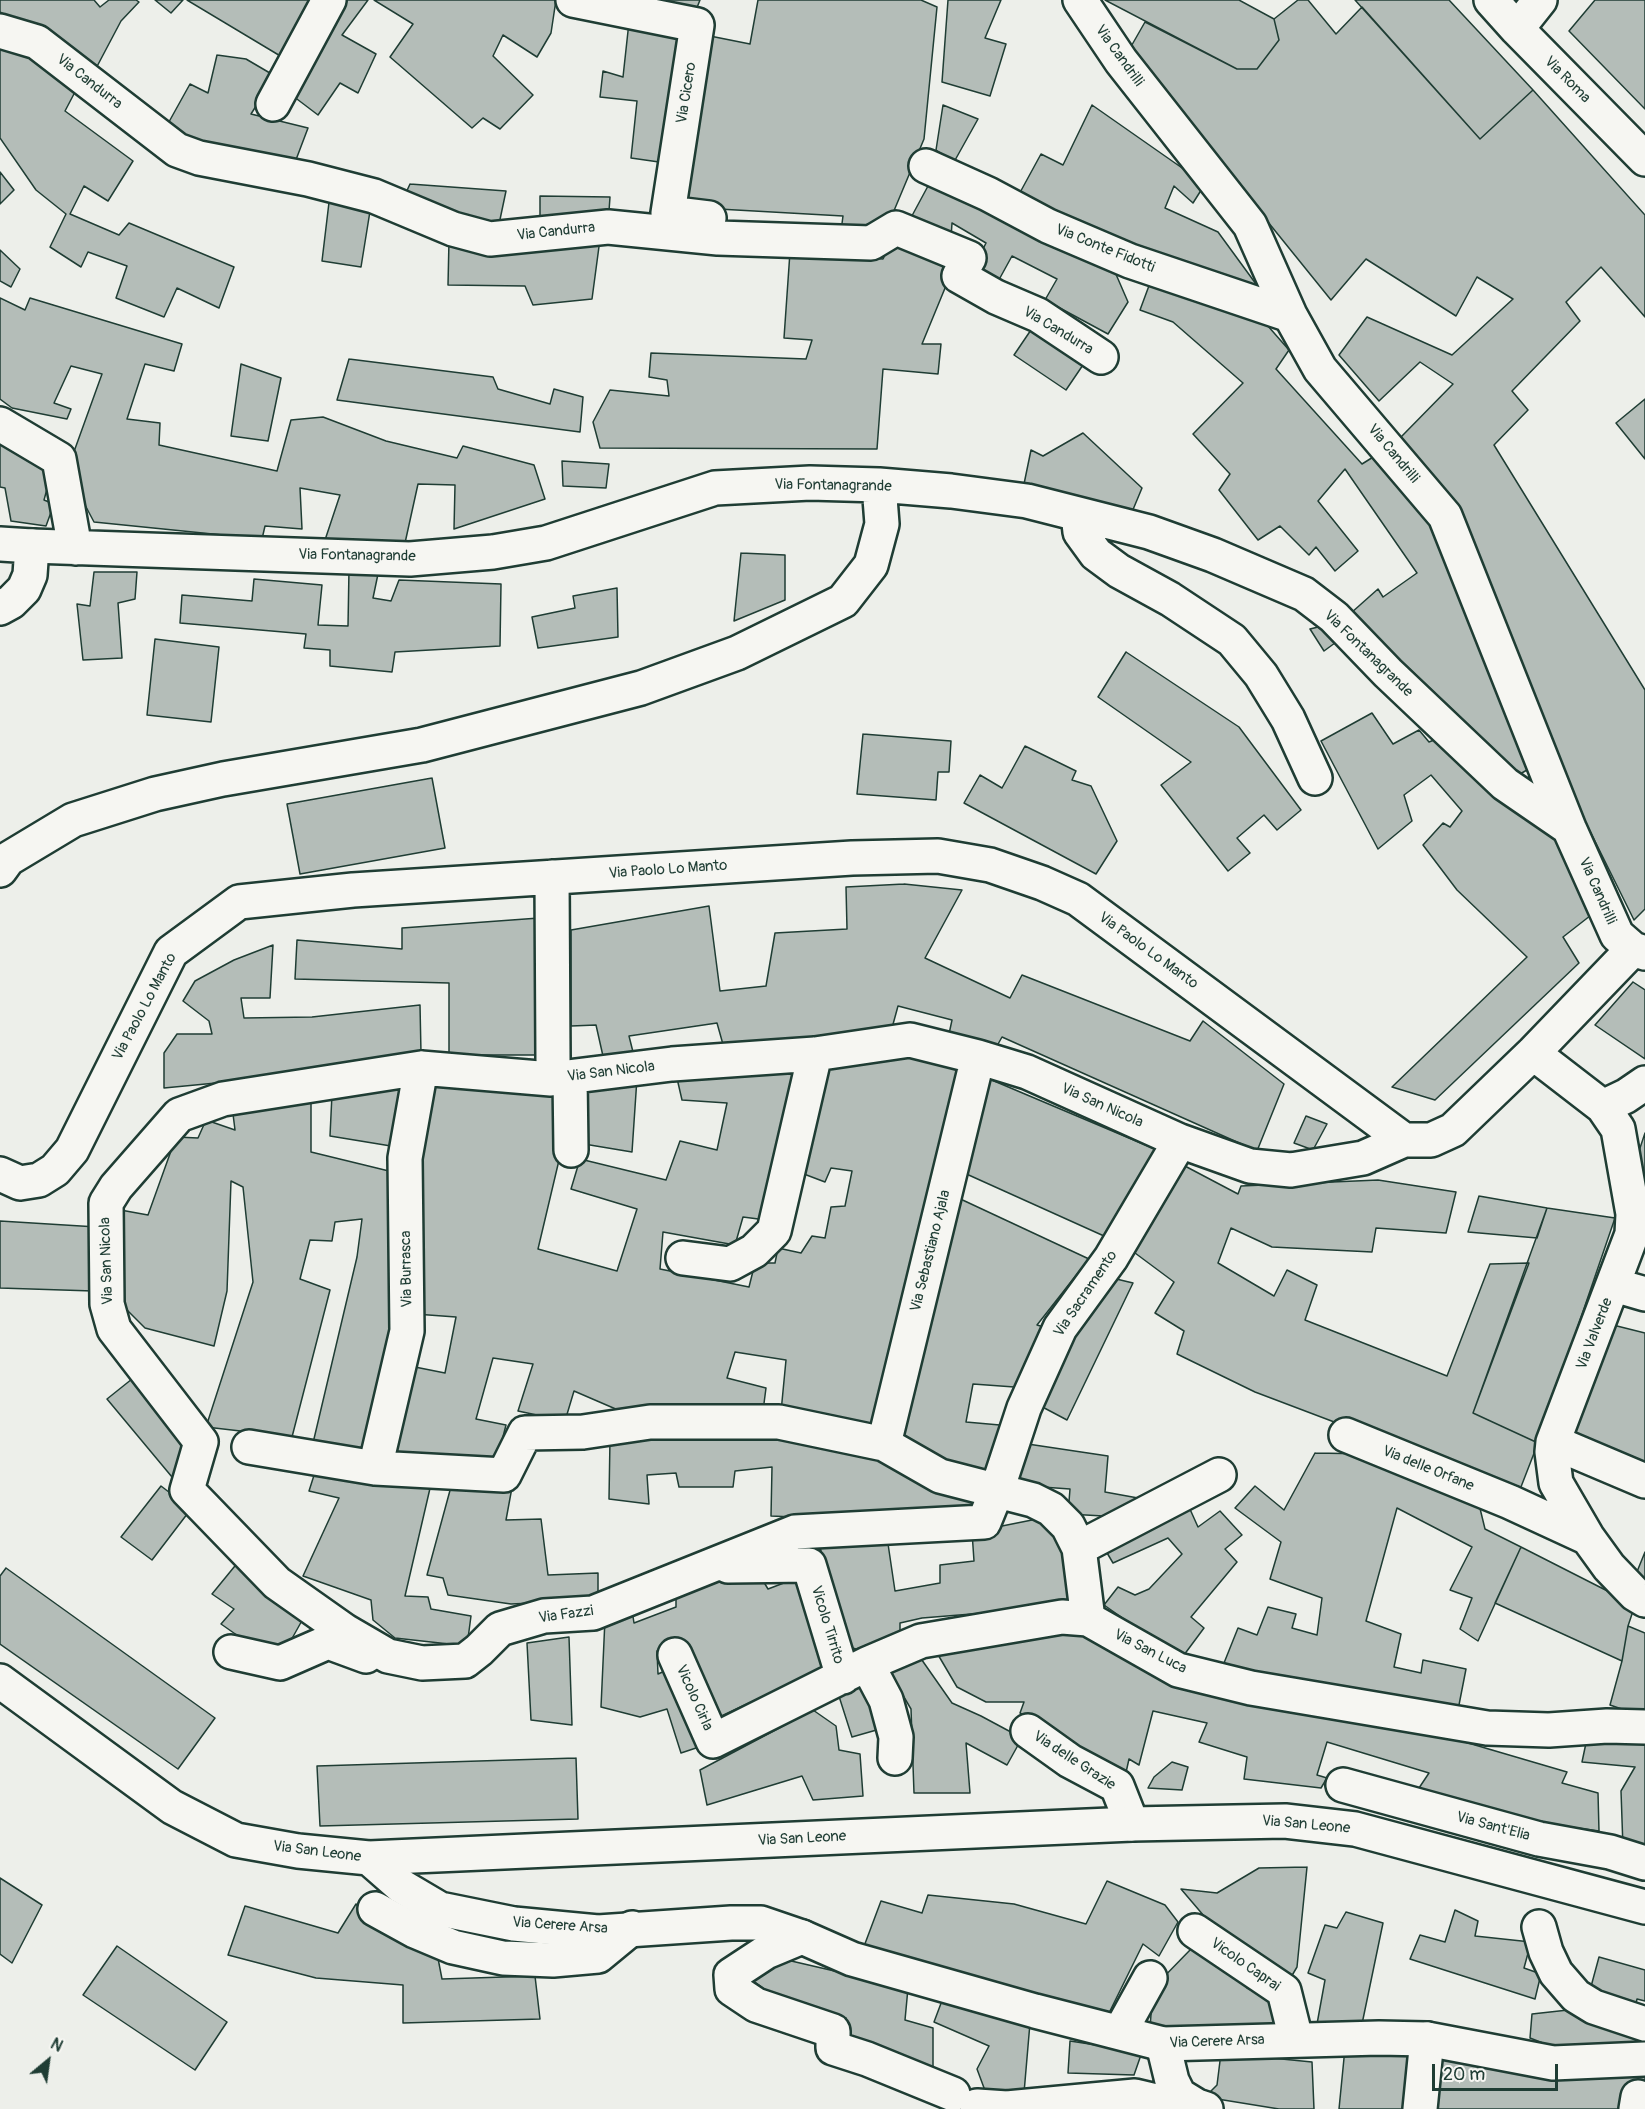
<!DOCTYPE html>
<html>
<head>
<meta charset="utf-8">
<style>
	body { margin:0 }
	#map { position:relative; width:1645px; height:2109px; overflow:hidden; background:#edefea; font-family:Pangolin,sans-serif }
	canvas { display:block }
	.north { position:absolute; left:18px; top:2031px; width:60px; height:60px; -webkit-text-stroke:4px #f6f6f2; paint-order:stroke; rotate:29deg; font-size:16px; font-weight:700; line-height:24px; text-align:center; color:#1f3d34 }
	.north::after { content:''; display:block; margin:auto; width:21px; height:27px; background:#1f3d34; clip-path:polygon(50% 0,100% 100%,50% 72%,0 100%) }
	.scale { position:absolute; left:1432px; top:2064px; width:126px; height:27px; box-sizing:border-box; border:3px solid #1f3d34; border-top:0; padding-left:8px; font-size:18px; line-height:21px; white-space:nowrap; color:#1f3d34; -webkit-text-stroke:4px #f6f6f2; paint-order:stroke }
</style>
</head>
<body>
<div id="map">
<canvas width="1645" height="2109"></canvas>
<div class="north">N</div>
<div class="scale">20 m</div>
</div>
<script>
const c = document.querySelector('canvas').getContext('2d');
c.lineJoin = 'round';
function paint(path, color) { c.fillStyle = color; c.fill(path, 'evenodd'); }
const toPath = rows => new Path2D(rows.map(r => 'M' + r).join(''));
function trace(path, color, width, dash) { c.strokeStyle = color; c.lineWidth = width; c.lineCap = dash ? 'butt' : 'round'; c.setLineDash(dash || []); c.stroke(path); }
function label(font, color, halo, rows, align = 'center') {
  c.font = font + ' Pangolin,sans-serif'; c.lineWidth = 4.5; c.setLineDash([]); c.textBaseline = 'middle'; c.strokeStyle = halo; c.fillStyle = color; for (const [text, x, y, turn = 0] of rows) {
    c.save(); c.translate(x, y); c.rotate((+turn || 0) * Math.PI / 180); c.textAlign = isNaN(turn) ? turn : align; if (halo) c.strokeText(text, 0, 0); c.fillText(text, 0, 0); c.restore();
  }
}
const building = toPath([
	[0,0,94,0,100,7,109,0,136,0,139,2,121,21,93,74,31,30,0,12,0,0],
	[155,0,183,0,171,13,155,0],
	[187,0,312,0,282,57,187,0],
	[338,0,368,0,342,35,376,54,358,93,340,83,318,115,289,93,338,0],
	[374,0,556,0,551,33,537,57,503,35,493,56,533,95,500,129,483,118,472,128,390,57,413,24,374,0],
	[641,0,700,0,696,10,641,0],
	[758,0,921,0,937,7,924,139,888,225,841,231,843,216,683,207,705,35,750,44,758,0],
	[948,0,1001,0,985,38,1006,44,990,96,942,82,948,0],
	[1105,0,1239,0,1274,19,1279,40,1257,69,1237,69,1105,0],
	[1298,0,1308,0,1336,34,1362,7,1480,139,1533,90,1645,215,1645,317,1601,267,1566,302,1580,321,1512,391,1528,410,1494,445,1645,690,1645,909,1634,920,1583,817,1514,658,1462,515,1401,437,1453,384,1420,362,1379,401,1339,355,1367,317,1452,355,1513,299,1477,277,1456,316,1366,259,1331,300,1129,50,1145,22,1237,69,1257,69,1279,40,1274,19,1298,0],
	[1355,0,1449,0,1533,90,1480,139,1355,0],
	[1595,0,1645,0,1645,109,1569,31,1595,0],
	[629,22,681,31,666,163,631,158,637,101,600,97,603,71,623,77,629,22],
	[0,48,33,52,70,77,75,92,65,111,133,161,108,201,84,186,70,214,119,235,129,223,234,267,219,308,177,288,164,317,116,298,127,266,88,252,81,267,50,247,66,214,36,190,0,138,0,48],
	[217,55,246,59,275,76,251,114,308,128,294,165,202,148,165,129,190,84,208,93,217,55],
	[943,105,978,119,954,162,936,150,943,105],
	[1092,105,1205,184,1193,203,1174,186,1165,208,1218,232,1256,284,1254,295,1017,198,1041,154,1063,165,1092,105],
	[0,172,14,190,0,204,0,172],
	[410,184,506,191,498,229,404,197,410,184],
	[928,186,986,204,1115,272,1128,302,1108,334,1045,300,1057,279,1012,256,995,287,971,273,986,243,952,223,951,238,907,225,928,186],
	[330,194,371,205,361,267,322,261,330,194],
	[540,196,610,197,609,211,540,223,540,196],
	[600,239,592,299,533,305,525,286,448,285,449,240,600,239],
	[893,239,957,259,922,344,941,344,938,374,883,369,877,449,600,448,593,422,610,390,669,396,667,380,649,377,651,353,806,359,812,340,784,338,790,252,883,259,893,239],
	[0,250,20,269,11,287,0,281,0,250],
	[1150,283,1253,309,1289,350,1276,369,1362,464,1378,454,1431,519,1527,770,1520,774,1351,613,1378,589,1383,597,1417,573,1345,469,1318,501,1358,551,1335,571,1316,547,1309,555,1280,526,1258,540,1219,490,1230,474,1193,434,1243,383,1173,322,1140,310,1150,283],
	[0,298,25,310,30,298,182,344,174,371,145,364,127,419,160,423,159,445,277,471,291,420,323,417,386,441,457,458,463,446,534,465,545,499,454,529,455,485,418,484,405,543,325,540,340,495,300,488,302,529,265,526,262,539,94,522,67,471,102,374,71,366,54,403,71,409,67,419,12,408,0,399,0,298],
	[1035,324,1087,359,1066,390,1014,355,1035,324],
	[349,359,493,377,498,389,550,404,554,389,583,397,580,432,337,400,349,359],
	[241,364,281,378,268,441,231,436,241,364],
	[1645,399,1645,459,1616,423,1645,399],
	[1083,433,1142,488,1132,512,1024,484,1031,450,1043,456,1083,433],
	[0,436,53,467,44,500,54,504,46,526,11,521,5,488,0,487,0,436],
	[562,461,609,464,606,488,563,486,562,461],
	[741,553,785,555,785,600,734,621,741,553],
	[349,569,378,574,373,598,391,601,399,580,501,584,500,646,395,652,392,672,330,666,330,650,304,648,306,634,180,623,182,595,252,601,254,579,322,585,318,625,348,626,349,569],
	[94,572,137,572,135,599,118,603,122,658,83,660,77,604,90,606,94,572],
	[617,588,618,637,538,648,532,617,575,608,573,596,617,588],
	[1322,626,1339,640,1324,651,1310,629,1322,626],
	[155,639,219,647,211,722,147,715,155,639],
	[1126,652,1239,727,1301,810,1277,830,1264,815,1237,838,1250,853,1228,871,1161,785,1191,762,1098,697,1126,652],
	[1372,713,1393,744,1419,730,1429,742,1444,736,1554,828,1595,912,1563,937,1579,963,1435,1100,1392,1087,1527,957,1457,890,1423,845,1443,823,1450,827,1462,811,1431,775,1404,795,1412,821,1378,849,1321,741,1372,713],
	[863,734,951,741,949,772,938,772,936,800,857,794,863,734],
	[1025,746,1076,771,1072,780,1091,786,1117,841,1096,874,964,803,980,775,1002,788,1025,746],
	[432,778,445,848,300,874,287,804,432,778],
	[904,884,962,890,925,958,1010,998,1022,975,1190,1041,1203,1021,1284,1084,1257,1151,1002,1037,993,1053,949,1034,952,1020,898,1006,892,1028,819,1042,724,1048,717,1023,629,1036,635,1060,605,1065,596,1025,571,1026,571,930,709,906,720,991,766,986,775,933,847,929,846,887,904,884],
	[539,918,538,1055,449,1055,449,983,295,979,297,940,402,949,402,928,539,918],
	[273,945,270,998,241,998,244,1018,312,1017,420,1005,421,1053,350,1061,351,1070,164,1088,164,1053,177,1034,212,1034,209,1021,183,1001,195,981,234,960,273,945],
	[1633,982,1645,990,1645,1059,1595,1025,1633,982],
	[899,1057,968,1062,876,1425,781,1412,786,1360,735,1352,727,1378,766,1388,763,1411,618,1410,574,1391,565,1421,518,1411,533,1364,493,1358,476,1419,506,1425,495,1468,390,1453,405,1365,445,1373,456,1317,415,1314,419,1158,431,1082,562,1092,560,1156,538,1249,617,1271,637,1209,571,1189,580,1159,666,1180,680,1141,717,1150,727,1103,682,1100,676,1074,801,1068,766,1220,743,1217,735,1245,663,1232,660,1269,749,1287,755,1263,775,1263,778,1248,801,1253,812,1236,825,1238,831,1207,845,1206,852,1171,831,1168,825,1182,796,1171,817,1068,899,1057],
	[637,1078,632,1152,584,1144,580,1084,637,1078],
	[987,1078,1155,1149,1138,1185,1104,1236,962,1172,987,1078],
	[405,1083,397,1147,330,1136,332,1094,405,1083],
	[311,1096,311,1152,393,1172,399,1330,366,1452,313,1443,357,1257,362,1219,335,1222,332,1241,310,1240,300,1279,330,1290,292,1437,206,1427,253,1282,243,1187,231,1181,227,1291,214,1346,145,1328,116,1299,115,1209,148,1215,176,1137,198,1138,206,1120,235,1130,232,1106,311,1096],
	[1306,1116,1327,1124,1313,1150,1294,1143,1306,1116],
	[1645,1133,1645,1202,1635,1163,1645,1133],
	[1183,1165,1238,1194,1241,1186,1378,1180,1456,1192,1446,1233,1376,1228,1372,1252,1272,1247,1231,1228,1218,1263,1274,1296,1287,1270,1317,1285,1305,1320,1447,1376,1490,1264,1529,1263,1473,1413,1538,1443,1519,1492,1255,1392,1177,1354,1184,1331,1155,1313,1174,1282,1131,1250,1183,1165],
	[954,1196,1089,1259,1037,1325,1051,1329,1028,1388,973,1384,966,1422,1011,1426,993,1477,956,1469,893,1436,954,1196],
	[1479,1196,1547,1208,1537,1238,1468,1232,1479,1196],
	[1547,1208,1615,1218,1538,1443,1473,1413,1547,1208],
	[0,1221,97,1227,93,1291,0,1288,0,1221],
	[1108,1277,1133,1283,1067,1420,1033,1402,1108,1277],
	[1613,1325,1645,1333,1645,1469,1570,1439,1613,1325],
	[137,1375,187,1446,177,1483,107,1399,137,1375],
	[769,1434,906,1463,980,1496,972,1511,839,1519,771,1516,772,1467,735,1471,733,1487,679,1487,676,1473,647,1475,649,1504,609,1499,610,1439,769,1434],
	[1021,1443,1108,1456,1105,1492,1138,1498,1121,1517,1068,1514,1070,1489,1014,1485,1021,1443],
	[1315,1453,1370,1454,1477,1496,1485,1529,1521,1547,1478,1641,1460,1629,1472,1598,1450,1590,1472,1547,1397,1508,1366,1621,1401,1634,1394,1667,1421,1673,1423,1660,1466,1669,1458,1710,1222,1668,1238,1628,1257,1635,1268,1607,1296,1614,1292,1628,1317,1635,1322,1598,1270,1579,1281,1542,1235,1508,1255,1486,1284,1510,1315,1453],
	[316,1469,431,1484,405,1596,428,1597,431,1609,471,1616,467,1646,395,1638,373,1620,371,1600,303,1576,339,1498,309,1491,316,1469],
	[513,1482,506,1520,541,1519,548,1575,598,1573,598,1600,511,1604,448,1595,443,1578,427,1575,452,1483,513,1482],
	[161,1486,191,1509,152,1560,121,1537,161,1486],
	[1189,1507,1198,1527,1220,1511,1242,1535,1225,1549,1237,1562,1191,1617,1204,1628,1181,1659,1104,1605,1118,1587,1135,1595,1149,1589,1182,1554,1168,1538,1113,1563,1103,1546,1189,1507],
	[1042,1518,1059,1533,1071,1606,922,1618,900,1623,900,1636,856,1649,839,1644,820,1546,887,1537,895,1591,940,1583,940,1565,974,1561,972,1532,1042,1518],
	[1521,1547,1635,1605,1628,1626,1622,1661,1495,1603,1521,1547],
	[1645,1552,1645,1584,1634,1579,1645,1552],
	[239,1561,304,1617,285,1651,251,1645,221,1624,234,1609,212,1594,239,1561],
	[6,1568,215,1718,178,1769,0,1644,0,1576,6,1568],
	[721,1578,762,1579,768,1589,797,1578,830,1665,713,1720,679,1643,657,1651,658,1674,674,1667,705,1745,681,1753,667,1709,640,1717,601,1707,605,1619,632,1610,634,1623,676,1607,676,1593,721,1578],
	[1628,1626,1645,1633,1645,1717,1610,1705,1622,1661,1628,1626],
	[1061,1629,1090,1632,1567,1772,1562,1783,1598,1793,1599,1831,1549,1824,1541,1835,1419,1788,1429,1773,1327,1742,1317,1775,1327,1778,1321,1788,1244,1779,1247,1757,1199,1742,1207,1723,1153,1711,1139,1765,1129,1759,1125,1777,1020,1713,1024,1702,986,1702,957,1687,937,1653,1061,1629],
	[569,1637,572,1725,531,1720,527,1643,569,1637],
	[917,1653,952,1703,981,1716,1022,1738,1007,1765,966,1743,970,1793,914,1793,911,1709,888,1670,917,1653],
	[868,1684,880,1729,852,1737,837,1690,868,1684],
	[813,1710,836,1726,839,1750,860,1754,863,1796,813,1800,802,1776,707,1805,700,1770,813,1710],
	[1645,1737,1645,1855,1623,1848,1621,1791,1635,1767,1582,1762,1586,1743,1645,1737],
	[576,1758,578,1819,320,1826,317,1766,576,1758],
	[1172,1762,1188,1767,1182,1790,1148,1788,1154,1777,1172,1762],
	[1307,1867,1297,1967,1287,1984,1221,1936,1181,1889,1217,1893,1259,1868,1307,1867],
	[0,1878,42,1905,12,1963,0,1954,0,1878],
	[1107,1881,1165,1905,1178,1922,1159,1956,1143,1944,1109,2013,863,1949,881,1901,922,1913,928,1895,1014,1904,1086,1924,1107,1881],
	[356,1904,380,1931,436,1948,442,1979,535,1976,540,2019,403,2023,403,1985,316,1978,228,1955,245,1906,338,1933,356,1904],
	[1455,1910,1478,1921,1475,1936,1531,1942,1524,1968,1541,1974,1535,1999,1410,1959,1420,1935,1445,1942,1455,1910],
	[1346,1912,1383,1923,1362,2024,1317,2024,1325,1980,1308,1973,1325,1925,1337,1928,1346,1912],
	[117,1946,227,2022,195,2070,83,1995,117,1946],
	[1191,1949,1250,1978,1247,1988,1279,2003,1286,2031,1150,2028,1153,1988,1191,1949],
	[774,1957,908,1988,905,2020,933,2028,933,2076,840,2039,846,2018,770,1993,752,1980,774,1957],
	[1599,1957,1645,1970,1645,2001,1637,1999,1635,2008,1589,1994,1599,1957],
	[943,1998,1030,2023,1024,2093,987,2096,977,2069,989,2046,934,2022,943,1998],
	[1568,2010,1637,2032,1635,2043,1553,2047,1530,2038,1532,2014,1568,2010],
	[1070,2041,1142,2052,1134,2075,1068,2073,1070,2041],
	[1345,2048,1420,2056,1415,2109,1339,2109,1345,2048],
	[1221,2053,1312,2062,1314,2109,1279,2109,1205,2097,1217,2085,1221,2053],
	[1433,2055,1645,2075,1645,2097,1625,2109,1428,2109,1433,2055]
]);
paint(building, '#b4bdb8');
trace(building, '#1f3d34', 1.5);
const street = toPath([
	[573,0,697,25,668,213,709,218],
	[1080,0,1121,61,1250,225,1290,315,1320,369,1445,516,1569,828,1617,935,1633,949,1645,953],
	[0,31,37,42,177,150,199,158,308,179,374,196,453,229,490,239,608,227,718,238,871,243,896,228,969,258,959,276,996,297,1038,315,1101,357],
	[273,104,329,0],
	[926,166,988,194,1048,226,1130,261,1290,315],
	[0,424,59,459,75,548],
	[1078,514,1080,532,1096,554,1119,571,1170,599,1232,640,1261,675,1288,719,1315,778],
	[32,546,410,559,493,552,546,543,715,488,810,483,879,485,951,491,1027,501,1149,532,1213,555,1304,594,1334,617,1388,673,1505,784,1569,828],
	[0,870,8,859,73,820,155,794,223,779,422,745,641,688,737,653,843,601,871,565,882,524,879,485],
	[552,877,553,1060],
	[1533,1053,1603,1107,1618,1129,1633,1214,1632,1234,1553,1442,1552,1452,1556,1483,1588,1538,1609,1567,1635,1594,1645,1600],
	[570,1077,571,1150],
	[1603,1107,1626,1096,1645,1083],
	[1180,1141,1111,1258,1060,1328,1024,1408,997,1490,984,1522,795,1532,593,1613,544,1616,500,1629,479,1650,465,1661,422,1663,388,1656,345,1631,277,1583,187,1490,201,1442,114,1329,107,1304,106,1203,116,1187,179,1115,223,1099,421,1068,551,1079,672,1064,815,1054,910,1040,978,1057,1027,1072,1180,1141,1250,1166,1291,1170,1363,1158,1404,1140,1431,1140,1453,1130,1533,1053,1633,949],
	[0,1174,20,1183,39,1180,55,1170,72,1150,171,952,239,902,353,890,852,858,938,856,990,865,1042,883,1078,899,1404,1140],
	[683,1258,730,1264,754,1251,774,1231,815,1054],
	[1614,1285,1645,1294],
	[1346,1435,1510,1502,1588,1538],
	[1553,1442,1645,1481],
	[884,1444,978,1057],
	[249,1447,375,1468,504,1475,525,1433,583,1432,650,1422,779,1422,884,1444,940,1476,1033,1500,1051,1509,1068,1526,1079,1548,1088,1619],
	[375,1468,407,1331,405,1158,421,1068],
	[1079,1548,1219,1475],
	[728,1566,809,1565,843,1677],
	[231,1652,280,1663,328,1642,366,1656],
	[675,1655,713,1741,867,1664,921,1641,1062,1617,1088,1619,1178,1670,1251,1688,1487,1728,1549,1730,1607,1726,1645,1727],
	[867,1664,886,1700,896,1737,895,1758],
	[1028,1731,1070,1761,1117,1786,1132,1824],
	[1343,1785,1539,1839,1610,1852,1645,1863],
	[375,1909,415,1931,453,1947,503,1958,553,1960,598,1956,632,1928],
	[1539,1927,1546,1952,1556,1973,1576,1996,1594,2007,1645,2024],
	[1195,1931,1284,1991,1296,2039],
	[802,1937,766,1952,731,1975,732,1989,756,2005,833,2031,833,2048,867,2059,953,2094],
	[1120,2032,1150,1978],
	[1163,2044,1172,2081,1179,2095,1197,2106,1206,2109],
	[977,2106,1007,2108,1135,2096,1173,2105,1179,2095],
	[1420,2109,1427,2039],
	[1636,2109,1638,2097]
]);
const secondary = toPath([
	[1491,0,1517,29,1645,159],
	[1517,29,1540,0],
	[0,544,32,546,30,575,24,589,11,602,0,608],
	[0,1681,172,1807,236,1840,298,1851,369,1858,1132,1824,1285,1821,1355,1829,1645,1907],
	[369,1858,401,1886,440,1909,514,1924,598,1932,731,1923,761,1923,802,1937,852,1959,1035,2011,1163,2044,1379,2038,1427,2039,1553,2063,1645,2059]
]);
trace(street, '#1f3d34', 38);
trace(secondary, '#1f3d34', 38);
trace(street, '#f6f6f2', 33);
trace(secondary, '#f6f6f2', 33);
label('15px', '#1f3d34', '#f6f6f2', [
	["Via Candrilli",1119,56,54],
	["Via Roma",1567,80,45],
	["Via Candurra",89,82,38],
	["Via Cicero",687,93,-81],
	["Via Candurra",556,232,-6],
	["Via Conte Fidotti",1105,249,22],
	["Via Candurra",1058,331,31],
	["Via Candrilli",1393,454,50],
	["Via Fontanagrande",833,486,1],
	["Via Fontanagrande",357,556,1],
	["Via Fontanagrande",1368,654,44],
	["Via Paolo Lo Manto",668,870,-4],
	["Via Candrilli",1597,891,66],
	["Via Paolo Lo Manto",1148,951,36],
	["Via Paolo Lo Manto",145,1007,-62],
	["Via San Nicola",611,1072,-7],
	["Via San Nicola",1102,1106,24],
	["Via Sebastiano Ajala",931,1251,-76],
	["Via San Nicola",107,1261,-92],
	["Via Burrasca",407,1269,-91],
	["Via Sacramento",1086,1294,-56],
	["Via Valverde",1595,1334,-69],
	["Via delle Orfane",1428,1469,22],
	["Via Fazzi",566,1615,-8],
	["Vicolo Tirrito",827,1625,73],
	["Via San Luca",1150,1652,27],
	["Vicolo Cirla",694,1698,66],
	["Via delle Grazie",1074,1761,33],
	["Via San Leone",1306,1825,5],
	["Via Sant'Elia",1493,1827,15],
	["Via San Leone",802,1839,-3],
	["Via San Leone",317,1852,7],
	["Via Cerere Arsa",560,1926,4],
	["Vicolo Caprai",1245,1965,35],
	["Via Cerere Arsa",1217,2042,-2]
]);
</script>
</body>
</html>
